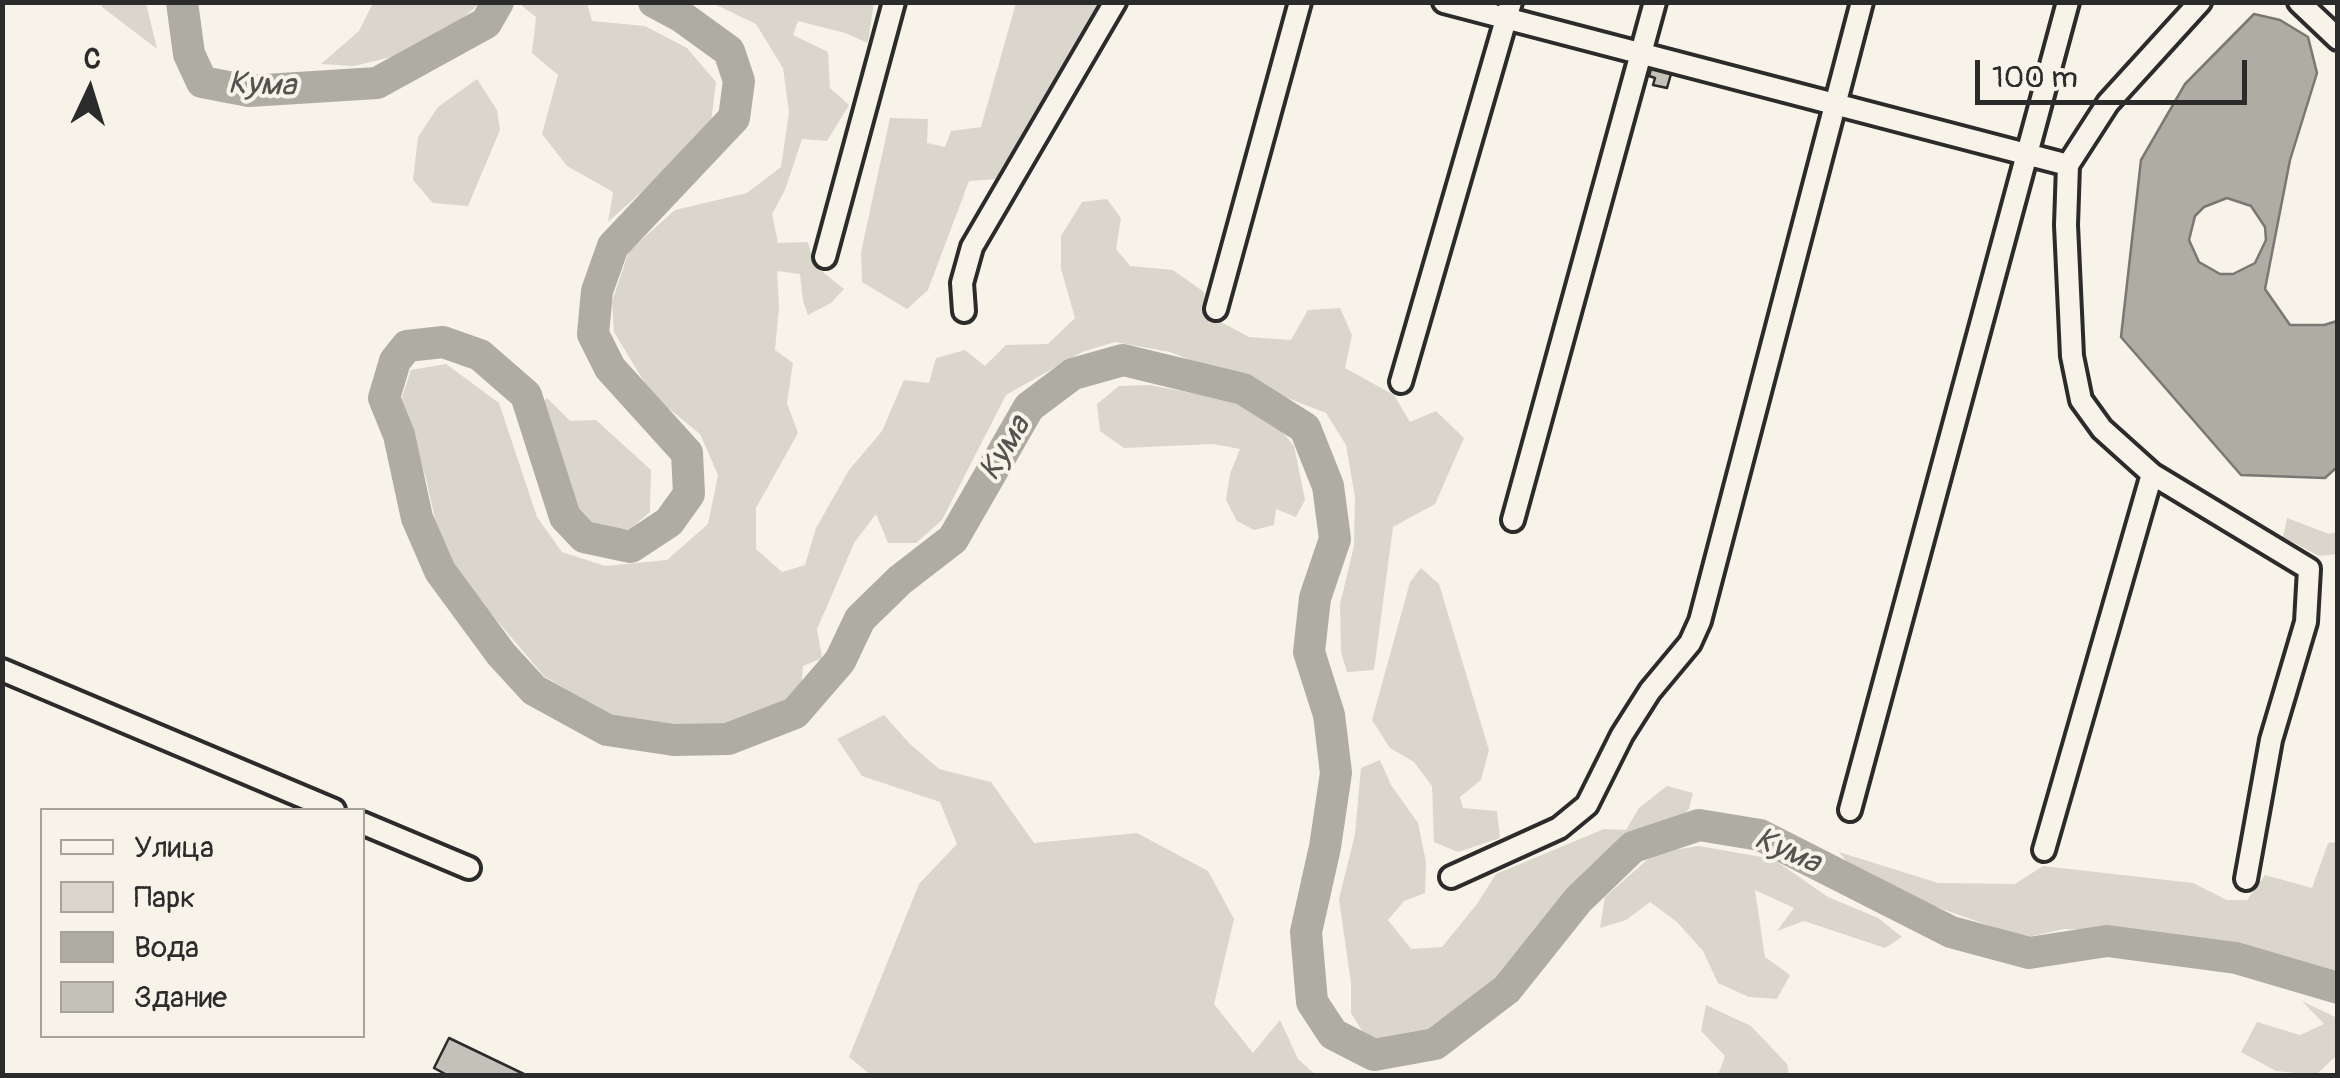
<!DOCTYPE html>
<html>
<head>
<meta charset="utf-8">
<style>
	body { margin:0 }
	#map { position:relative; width:2340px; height:1078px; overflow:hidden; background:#f7f3e8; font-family:Pangolin,sans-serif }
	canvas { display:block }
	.frame { position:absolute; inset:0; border:5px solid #2b2b2b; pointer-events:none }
	.legend { position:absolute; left:40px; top:808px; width:325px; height:230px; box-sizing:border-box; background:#f7f3e8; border:2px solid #a5a39c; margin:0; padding:12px 18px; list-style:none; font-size:30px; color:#2b2b2b }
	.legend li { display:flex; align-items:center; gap:20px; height:50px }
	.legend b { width:50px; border:2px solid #a5a39c }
	.north { position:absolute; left:40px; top:40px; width:100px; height:100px; -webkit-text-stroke:8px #f7f3e8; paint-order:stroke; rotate:4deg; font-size:28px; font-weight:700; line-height:40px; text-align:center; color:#2b2b2b }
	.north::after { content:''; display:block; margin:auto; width:35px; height:45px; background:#2b2b2b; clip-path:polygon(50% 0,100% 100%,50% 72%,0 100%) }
	.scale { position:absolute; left:1975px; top:60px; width:272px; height:45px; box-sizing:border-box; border:5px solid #2b2b2b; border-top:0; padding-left:12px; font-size:30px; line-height:35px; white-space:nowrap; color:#2b2b2b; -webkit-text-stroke:8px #f7f3e8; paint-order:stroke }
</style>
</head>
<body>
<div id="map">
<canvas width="2340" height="1078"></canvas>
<div class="frame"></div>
<ul class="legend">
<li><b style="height:12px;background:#f7f3e8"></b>Улица</li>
<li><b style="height:28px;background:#dad6cc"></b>Парк</li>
<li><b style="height:28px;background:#afaca4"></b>Вода</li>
<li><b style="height:28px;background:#c4c1b9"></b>Здание</li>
</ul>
<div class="north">С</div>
<div class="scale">100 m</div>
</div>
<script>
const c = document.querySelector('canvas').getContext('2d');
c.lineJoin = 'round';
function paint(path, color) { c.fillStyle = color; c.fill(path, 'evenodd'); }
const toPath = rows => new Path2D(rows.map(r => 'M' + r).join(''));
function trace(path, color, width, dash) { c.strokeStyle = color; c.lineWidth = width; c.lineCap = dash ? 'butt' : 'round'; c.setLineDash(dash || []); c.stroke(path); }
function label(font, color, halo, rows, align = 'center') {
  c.font = font + ' Pangolin,sans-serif'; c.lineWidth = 8; c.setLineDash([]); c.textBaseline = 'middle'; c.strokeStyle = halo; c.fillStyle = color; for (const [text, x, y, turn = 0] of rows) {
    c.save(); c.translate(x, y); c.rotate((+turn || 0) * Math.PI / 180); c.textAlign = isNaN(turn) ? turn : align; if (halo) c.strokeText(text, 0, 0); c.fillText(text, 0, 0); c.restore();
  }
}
paint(toPath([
	[874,2,868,43,845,33,798,21,793,35,828,52,830,88,849,105,827,141,802,139,785,190,772,214,778,243,808,242,814,265,844,289,831,303,808,315,803,301,800,274,777,271,779,307,775,350,793,363,787,403,798,433,756,508,756,549,782,572,805,565,816,528,849,470,882,431,904,380,929,383,936,358,965,350,985,366,1006,345,1048,344,1075,318,1061,269,1061,236,1082,202,1107,199,1121,218,1116,249,1130,266,1173,270,1204,292,1206,314,1249,337,1291,340,1308,310,1340,308,1352,335,1345,368,1394,395,1410,422,1436,411,1464,438,1435,504,1393,527,1374,670,1347,672,1341,652,1340,604,1354,546,1355,497,1346,445,1326,413,1170,352,1115,342,1082,352,1006,395,942,520,916,543,888,543,876,514,854,543,834,590,817,629,822,658,803,666,801,690,779,706,731,724,671,724,610,716,544,676,460,577,438,531,425,475,400,403,411,370,446,364,499,403,537,517,562,552,605,566,667,560,708,524,718,475,700,434,652,395,614,332,612,302,629,251,675,210,747,193,781,167,789,112,783,68,756,24,712,3],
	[101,3,146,3,157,49,102,7],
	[373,3,373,2,480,3,448,31,404,54,354,66,321,64,359,31],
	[522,3,587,3,592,21,645,26,687,48,716,82,711,122,677,160,608,222,613,192,567,166,542,134,558,75,532,53,536,17,522,6],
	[1016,3,1100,3,1091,26,997,179,969,181,928,290,907,309,862,282,861,252,890,118,928,119,927,143,945,147,951,131,981,127],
	[477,79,497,110,500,130,468,206,433,203,413,180,418,137,438,107],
	[1149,385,1235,401,1272,420,1294,446,1305,500,1296,517,1276,509,1274,525,1254,530,1237,521,1226,500,1230,474,1240,449,1213,444,1124,448,1100,431,1097,404,1119,386],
	[547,398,570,421,596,420,651,470,650,512,630,529,600,528,572,513,541,404],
	[2287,518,2329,534,2337,532,2337,554,2319,556,2283,537],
	[1421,568,1439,584,1489,750,1481,780,1460,797,1463,808,1497,811,1500,838,1458,852,1434,842,1432,786,1414,762,1390,748,1372,720,1410,582],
	[884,715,909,743,939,769,991,782,1034,843,1137,833,1208,871,1234,919,1214,1004,1253,1053,1280,1020,1298,1059,1316,1075,872,1076,849,1057,919,884,957,844,940,802,862,776,837,739],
	[1380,760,1391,785,1418,823,1426,862,1425,893,1404,901,1388,920,1411,949,1442,947,1477,904,1496,874,1604,829,1626,830,1639,808,1667,786,1693,793,1689,809,1672,825,1627,842,1589,877,1505,982,1436,1036,1401,1040,1366,1037,1351,1013,1351,983,1339,899,1355,834,1361,768],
	[2337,842,2337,975,2263,952,2120,931,2064,929,2024,938,1861,880,1839,852,1938,883,2015,884,2043,866,2193,883,2227,900,2247,900,2265,875,2312,888,2328,843],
	[1699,846,1773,859,1828,897,1878,918,1902,937,1885,948,1804,921,1777,931,1794,908,1755,890,1765,957,1790,975,1777,999,1749,997,1718,983,1703,951,1677,922,1650,902,1626,920,1600,928,1605,897,1655,853],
	[2302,1001,2337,1018,2337,1055,2316,1075,2276,1071,2241,1052,2257,1022,2300,1035,2324,1024],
	[1706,1005,1751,1026,1787,1064,1789,1075,1718,1075,1725,1056,1701,1031]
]), '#dad6cc');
const water = toPath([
	[2254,14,2280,20,2308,37,2317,73,2290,160,2265,289,2290,325,2324,325,2337,321,2337,467,2325,478,2241,475,2121,337,2141,160,2185,84,2254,14],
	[2227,198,2251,206,2265,227,2266,240,2255,263,2233,274,2220,274,2199,262,2189,240,2195,216,2204,207,2227,198]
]);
paint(water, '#afaca4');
trace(water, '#7a7874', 2.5);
trace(toPath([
	[182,2,189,54,202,82,249,91,377,83,486,23,498,2],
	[654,2,682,17,729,51,739,81,734,118,613,246,597,291,593,334,610,368,687,453,689,494,669,522,631,547,584,537,565,517,526,395,480,355,443,342,407,346,395,361,384,398,399,435,417,518,440,571,501,654,534,690,607,730,674,740,728,739,795,713,840,661,860,619,900,580,953,539,1029,407,1073,374,1123,360,1243,389,1305,428,1328,486,1335,539,1315,598,1309,652,1329,715,1336,773,1325,847,1306,932,1312,1002,1333,1034,1374,1055,1435,1044,1507,989,1578,900,1633,847,1699,825,1760,835,1951,932,2029,953,2107,941,2236,958,2338,988]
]), '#afaca4', 32);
const building = toPath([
	[1653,62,1673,67,1667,88,1653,85,1655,78,1649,76,1653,62],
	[449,1038,528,1076,449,1076,434,1068,449,1038]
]);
paint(building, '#c4c1b9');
trace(building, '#2b2b2b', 2.5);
const minor = toPath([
	[1444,2,2068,165],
	[2200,2,2108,103,2068,165,2066,225,2072,356,2081,400,2102,429,2152,474,2309,569,2306,622,2271,740,2246,879],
	[2299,2,2338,39],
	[825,257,894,2],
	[1216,309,1300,2],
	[964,311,962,283,972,247,1115,2],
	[1401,382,1511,2],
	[1513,520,1655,2],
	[2,670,334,810],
	[1850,810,2068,2],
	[362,823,469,868],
	[2044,850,2152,474],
	[1451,877,1559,828,1587,805,1622,735,1650,691,1690,643,1700,621,1862,2]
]);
trace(minor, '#2b2b2b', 28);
trace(minor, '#f7f3e8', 20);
label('italic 32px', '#53524f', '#f7f3e8', [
	["Кума",262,86,2],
	["Кума",1006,449,-59],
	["Кума",1787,852,24]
]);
</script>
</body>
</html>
